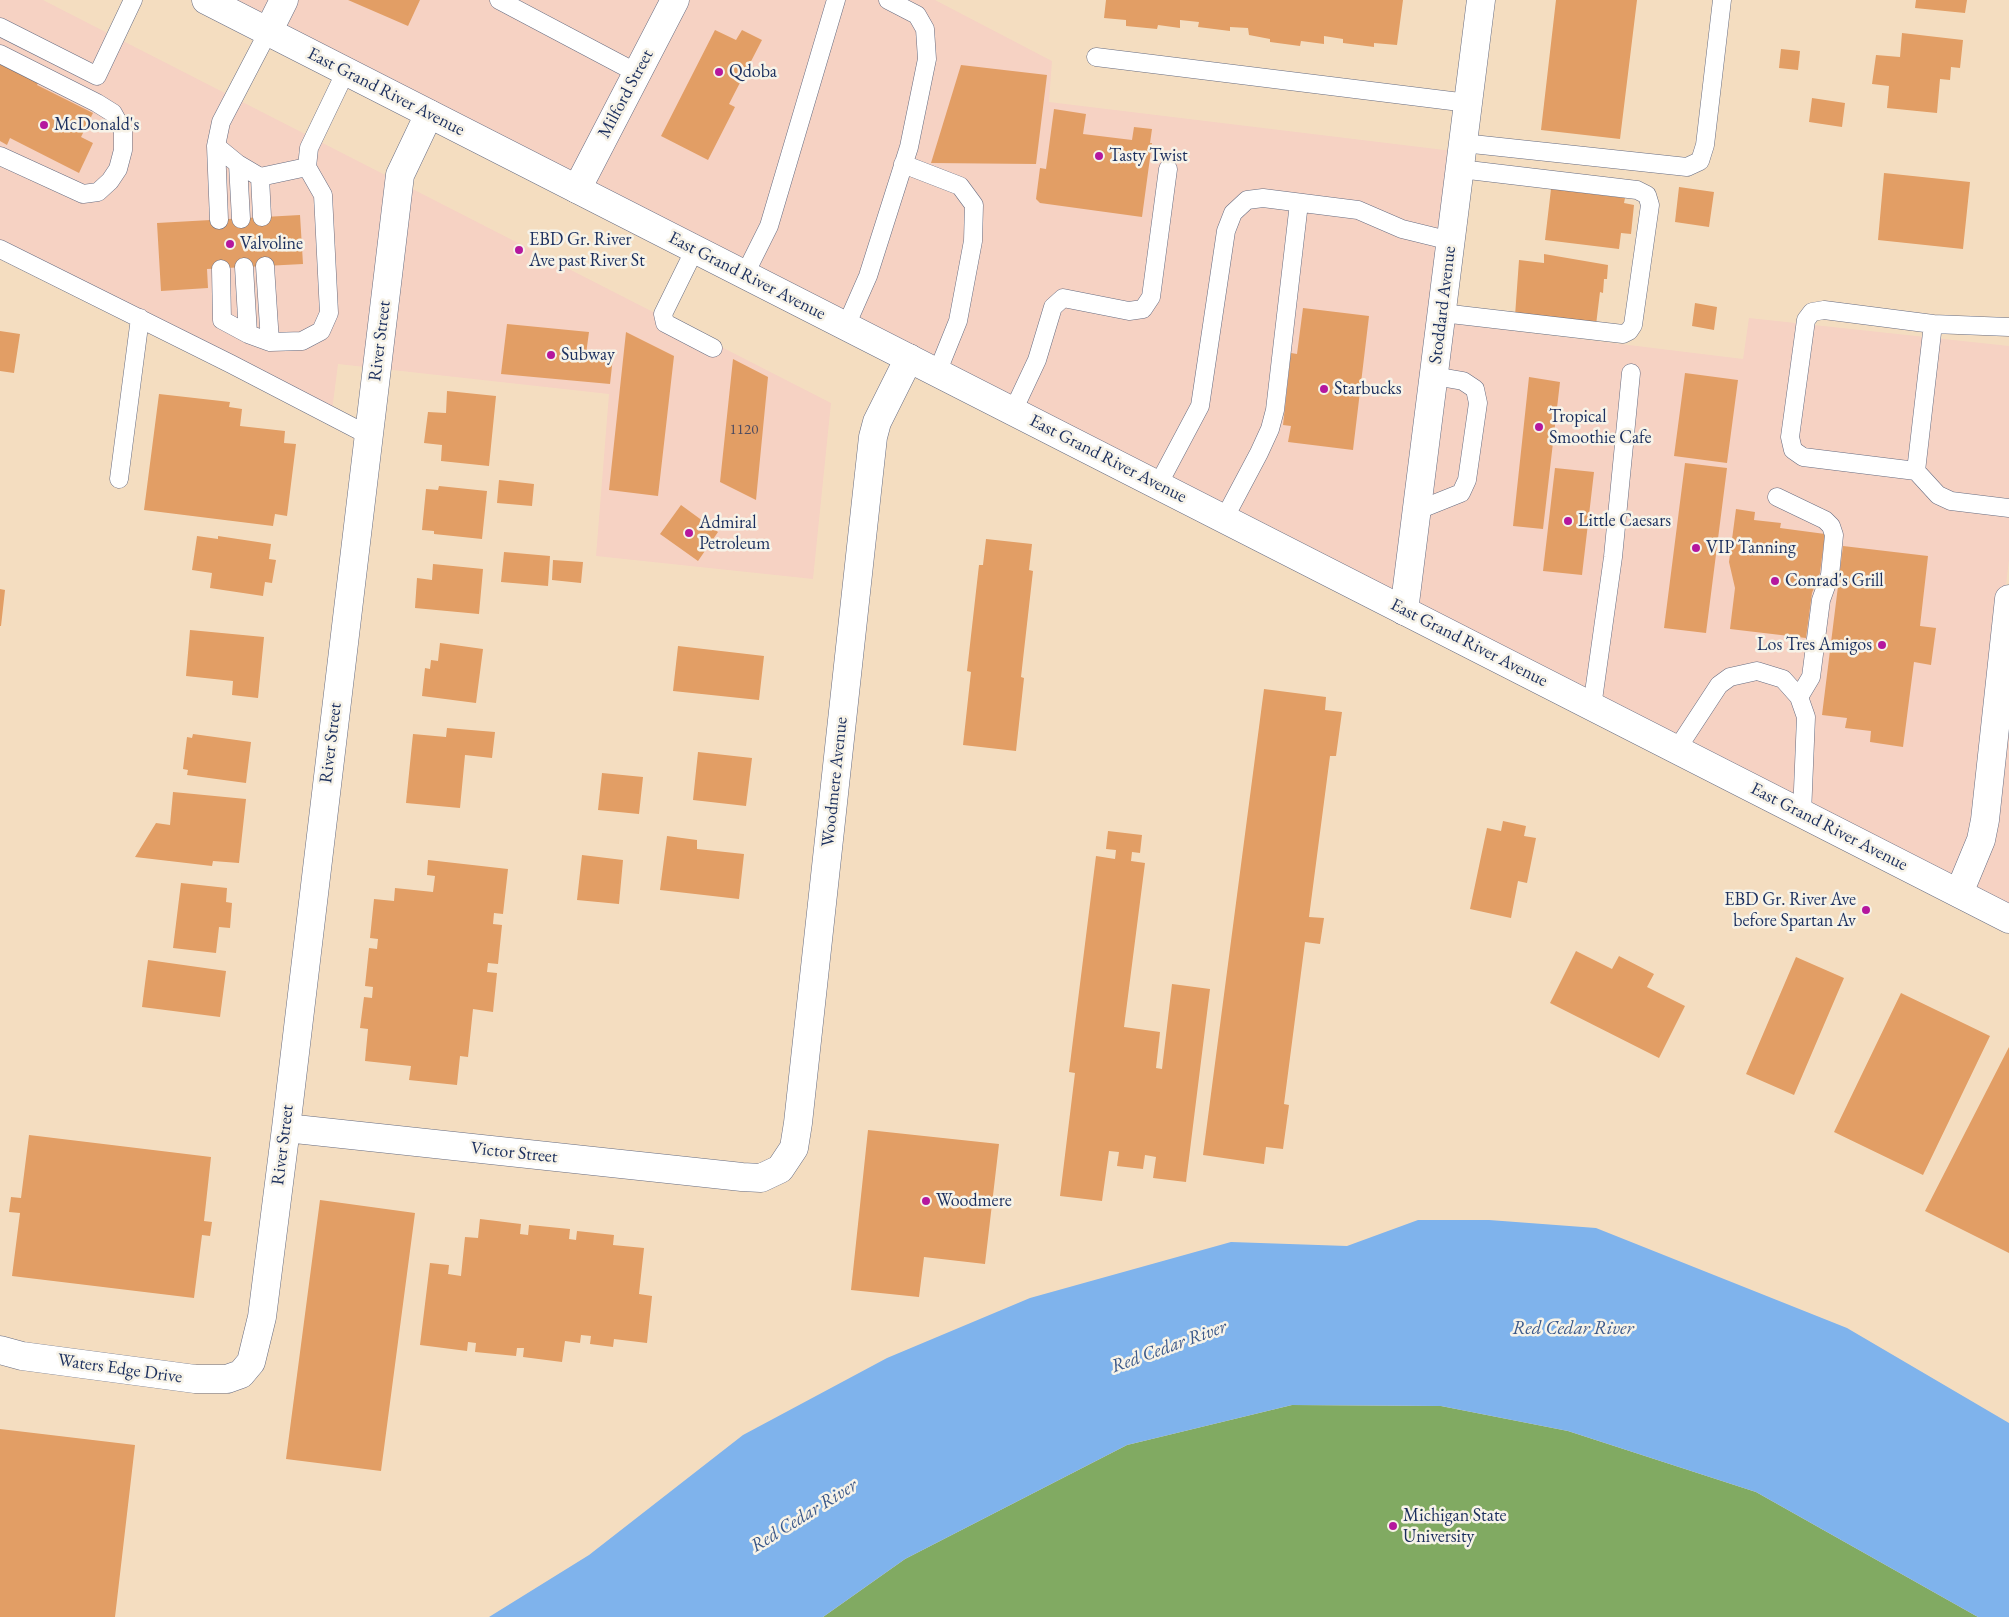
<!DOCTYPE html>
<html>
<head>
<meta charset="utf-8">
<style>
	body { margin:0 }
	canvas { display:block; background:#f4ddc0 }
</style>
</head>
<body>
<canvas width="2009" height="1617"></canvas>
<script>
const c = document.querySelector('canvas').getContext('2d');
c.lineJoin = 'round';
function paint(path, color) { c.fillStyle = color; c.fill(path, 'evenodd'); }
const toPath = rows => new Path2D(rows.map(r => 'M' + r).join(''));
function trace(path, color, width, dash) { c.strokeStyle = color; c.lineWidth = width; c.lineCap = dash ? 'butt' : 'round'; c.setLineDash(dash || []); c.stroke(path); }
function label(font, color, halo, rows, align = 'center') {
  c.font = font + ' "EB Garamond",serif'; c.lineWidth = 5; c.setLineDash([]); c.textBaseline = 'middle'; c.strokeStyle = halo; c.fillStyle = color; for (const [text, x, y, turn = 0] of rows) {
    c.save(); c.translate(x, y); c.rotate((+turn || 0) * Math.PI / 180); c.textAlign = isNaN(turn) ? turn : align; if (halo) c.strokeText(text, 0, 0); c.fillText(text, 0, 0); c.restore();
  }
}
paint(toPath([
	[0,0,43,0,831,403,813,579,596,556,609,394,338,364,332,411,0,241],
	[233,0,935,0,1052,61,1049,102,1461,152,1441,322,1743,359,1749,318,2009,346,2009,560,2005,593,2009,593,2009,908]
]), '#f6d2c3');
paint(toPath([
	[1292,1405,1441,1406,1568,1431,1756,1492,1978,1617,823,1617,905,1559,1127,1445]
]), '#81aa62');
paint(toPath([
	[1418,1220,1489,1220,1596,1228,1847,1328,2009,1423,2009,1617,1978,1617,1756,1492,1568,1431,1441,1406,1292,1405,1127,1445,905,1559,823,1617,489,1617,589,1555,743,1435,887,1358,1030,1298,1231,1242,1347,1246]
]), '#7fb3ec');
paint(toPath([
	[348,0,420,0,408,26],
	[1106,0,1403,0,1397,45,1374,43,1374,47,1343,43,1343,39,1324,36,1324,44,1301,41,1300,46,1270,42,1270,39,1249,35,1248,28,1230,27,1230,31,1198,27,1199,22,1180,20,1180,28,1158,25,1157,29,1126,26,1126,20,1104,18],
	[1556,0,1637,0,1620,139,1541,130],
	[1916,0,1967,0,1965,13,1915,8],
	[715,30,736,40,742,30,762,40,729,104,735,107,708,160,661,136],
	[1902,33,1963,40,1960,68,1951,67,1950,80,1940,79,1937,113,1887,108,1889,86,1872,84,1876,55,1900,57],
	[1781,49,1800,51,1798,70,1779,68],
	[0,56,41,76,37,85,93,113,81,137,93,143,79,173,10,138,7,145,0,141],
	[961,65,1047,75,1036,164,931,163],
	[1812,98,1845,103,1842,127,1809,122],
	[1054,109,1086,114,1083,134,1132,140,1134,127,1152,129,1150,143,1152,143,1142,217,1040,203,1036,199,1040,168,1046,169],
	[1884,173,1970,182,1963,249,1878,240],
	[1679,187,1714,192,1709,227,1675,222],
	[1551,189,1625,198,1624,203,1634,205,1631,234,1621,233,1619,249,1545,240],
	[300,215,303,264,207,269,208,288,161,291,157,223],
	[1544,254,1608,265,1607,279,1604,279,1603,293,1600,292,1596,325,1515,316,1519,260,1544,263],
	[1695,303,1717,307,1714,330,1692,326],
	[1303,308,1369,316,1353,450,1288,442,1291,426,1283,425,1291,353,1297,354],
	[507,324,589,332,586,354,613,357,610,384,501,374],
	[0,331,20,334,14,373,0,371],
	[626,332,674,356,658,496,609,490],
	[733,359,768,377,756,500,720,482],
	[1685,373,1738,380,1727,463,1674,456],
	[1529,377,1560,382,1543,529,1513,526],
	[447,391,496,396,489,466,441,461,442,445,424,443,428,412,446,413],
	[159,394,230,402,229,407,242,409,240,426,285,431,284,443,296,444,287,516,275,514,273,526,144,510],
	[1685,463,1727,468,1706,633,1664,628],
	[1555,468,1594,472,1582,575,1543,571],
	[499,480,534,484,532,506,497,503],
	[439,486,487,491,482,539,434,534,434,531,422,530,426,489,438,490],
	[681,505,718,532,698,561,660,534],
	[1736,509,1755,512,1754,520,1781,523,1780,528,1825,534,1820,573,1812,593,1806,638,1730,629,1735,588,1729,562],
	[197,536,218,539,218,536,271,544,269,559,276,560,272,583,265,582,263,596,210,588,212,573,192,570],
	[986,539,1032,544,1029,570,1033,571,1021,677,1024,678,1016,751,963,745,971,672,967,671,979,565,983,565],
	[1843,546,1928,556,1920,626,1936,628,1931,665,1914,662,1903,747,1870,742,1871,731,1845,728,1847,718,1822,715],
	[504,552,550,556,548,586,501,582],
	[553,560,583,562,581,583,552,580],
	[433,564,483,569,479,614,415,608,417,578,432,580],
	[0,589,5,590,1,626,0,626],
	[190,630,264,637,258,698,232,695,233,681,186,676],
	[440,643,483,649,476,703,422,696,425,668,430,669,431,660,438,661],
	[678,646,764,656,759,700,673,691],
	[1264,689,1326,697,1325,710,1342,712,1336,756,1330,756,1309,917,1324,918,1320,944,1305,942,1284,1104,1289,1105,1283,1149,1266,1147,1264,1164,1203,1155],
	[447,728,495,732,492,758,465,755,460,808,406,803,413,734,446,737],
	[193,734,251,742,246,783,187,775,188,770,183,769,187,737,192,738],
	[698,752,752,758,746,806,693,800],
	[602,773,643,777,639,814,598,810],
	[173,792,246,799,239,863,213,861,212,866,135,857,156,823,170,825],
	[1503,821,1526,826,1524,836,1536,838,1527,883,1518,881,1511,918,1470,909,1487,828,1501,831],
	[1108,831,1142,835,1140,853,1132,852,1131,861,1145,863,1124,1027,1160,1032,1156,1068,1162,1069,1172,984,1210,989,1186,1182,1153,1178,1156,1157,1145,1155,1143,1169,1117,1166,1119,1152,1109,1151,1102,1201,1060,1196,1075,1073,1069,1072,1096,856,1115,859,1116,850,1106,849],
	[667,836,697,840,697,849,744,854,739,899,660,890],
	[582,855,623,860,619,904,577,900],
	[428,860,508,869,503,914,494,913,493,924,502,925,498,964,488,963,487,972,497,973,493,1012,473,1009,468,1057,460,1056,457,1085,409,1080,411,1066,365,1061,368,1029,360,1028,364,997,372,998,373,987,365,986,369,948,377,949,378,939,370,938,374,899,394,901,395,888,433,892,435,876,427,875],
	[181,883,227,888,226,902,232,903,230,928,219,927,216,953,173,948],
	[1576,951,1612,969,1619,956,1654,974,1647,987,1685,1006,1659,1058,1550,1003],
	[1796,957,1844,978,1794,1095,1746,1074],
	[148,960,226,971,220,1017,142,1007],
	[1901,993,1990,1036,1923,1175,1834,1132],
	[2009,1047,2009,1253,1925,1211],
	[868,1130,999,1144,985,1264,924,1257,919,1297,851,1290],
	[29,1135,211,1157,204,1221,212,1222,210,1236,202,1235,194,1298,12,1276,20,1213,9,1212,11,1197,21,1198],
	[320,1200,415,1213,381,1471,286,1459],
	[480,1219,521,1224,520,1234,528,1235,529,1225,570,1229,569,1239,576,1240,577,1231,614,1235,613,1245,644,1248,639,1294,652,1296,647,1343,614,1339,613,1347,590,1344,591,1336,581,1335,580,1343,565,1341,562,1362,523,1357,524,1348,517,1348,516,1356,475,1352,476,1343,468,1342,467,1351,420,1345,430,1263,449,1265,448,1274,461,1276,465,1237,478,1238],
	[0,1429,135,1445,115,1617,0,1617]
]), '#e29e65');
const lane = toPath([
	[499,0,637,73],
	[0,27,97,76,133,0],
	[0,54,97,103,113,113,123,131,123,150,118,169,110,181,98,192,83,194,0,156],
	[1096,57,1468,103],
	[1463,143,1687,167,1700,161,1705,145,1722,0],
	[216,146,238,164,260,177,262,217],
	[238,164,241,219],
	[903,164,960,186,974,205,973,241,958,321,937,373],
	[260,177,307,167],
	[219,220,216,146,221,122,268,32],
	[0,249,231,364,368,435],
	[695,249,663,314,665,323,713,348],
	[265,266,270,342],
	[244,267,248,334],
	[221,269,222,320,248,334,270,342,302,341,321,331,329,313,323,195,307,167,309,148,346,71],
	[745,274,769,226,836,0],
	[1442,313,1623,334,1629,331,1633,325,1650,205,1647,195,1637,190,1460,169],
	[846,326,868,276,909,147,927,59,925,29,917,15,888,0],
	[2009,327,1933,324,1916,471,1938,495,1951,501,2009,508],
	[1013,411,1037,360,1053,307,1063,298,1129,311,1143,309,1151,297,1168,169],
	[1916,471,1803,457,1793,450,1790,437,1806,320,1812,312,1824,310,1933,324],
	[119,479,140,318],
	[1158,485,1200,406,1226,231,1233,213,1247,200,1263,198,1358,210,1402,229,1451,241],
	[1777,497,1825,520,1831,526,1834,535,1830,575,1821,600,1811,677,1799,697],
	[1416,511,1461,493,1467,480,1478,403,1475,389,1463,381,1434,376],
	[1224,519,1259,453,1270,429,1275,410,1299,203],
	[1592,707,1613,557,1631,373],
	[1677,749,1719,685,1730,677,1757,671,1783,679,1799,697,1806,717,1802,814]
]);
const street = toPath([
	[268,32,284,0],
	[577,189,675,0],
	[1404,611,1481,0],
	[1959,893,1981,840,1985,820,2009,599],
	[286,1128,742,1177,761,1178,780,1169,794,1148,798,1123,873,437,877,422,909,358],
	[0,1350,22,1356,195,1379,227,1379,241,1374,251,1362,262,1317,286,1128,400,175,429,114]
]);
const primary = toPath([
	[206,0,2009,919]
]);
trace(lane, '#676c80', 19);
trace(street, '#676c80', 29);
trace(primary, '#676c80', 29);
trace(lane, '#fff', 18);
trace(street, '#fff', 28);
trace(primary, '#fff', 28);
for (const [x, y, r, color] of [
	[719,72,5,"#b5179e"],
	[44,125,5,"#b5179e"],
	[1099,156,5,"#b5179e"],
	[230,244,5,"#b5179e"],
	[519,250,5,"#b5179e"],
	[551,355,5,"#b5179e"],
	[1324,389,5,"#b5179e"],
	[1539,427,5,"#b5179e"],
	[1568,521,5,"#b5179e"],
	[689,533,5,"#b5179e"],
	[1696,548,5,"#b5179e"],
	[1775,581,5,"#b5179e"],
	[1882,645,5,"#b5179e"],
	[1866,910,5,"#b5179e"],
	[926,1201,5,"#b5179e"],
	[1393,1526,5,"#b5179e"]
]) { const dot = new Path2D(); dot.arc(x, y, r, 0, 2 * Math.PI); c.fillStyle = color; c.fill(dot); trace(dot, '#f7f3e8', 2); }
label('15px', '#4d4b60', null, [
	["1120",744,430]
]);
label('18px', '#1b2f5e', '#f7f3e8', [
	["Qdoba",729,72],
	["McDonald's",54,125],
	["Tasty Twist",1109,156],
	["EBD Gr. River",529,240],
	["Ave past River St",529,261],
	["Valvoline",240,244],
	["Subway",561,355],
	["Starbucks",1334,389],
	["Tropical",1549,417],
	["Smoothie Cafe",1549,438],
	["Little Caesars",1578,521],
	["Admiral",699,523],
	["Petroleum",699,544],
	["VIP Tanning",1706,548],
	["Conrad's Grill",1785,581],
	["Los Tres Amigos",1872,645,"right"],
	["EBD Gr. River Ave",1856,900,"right"],
	["before Spartan Av",1856,921,"right"],
	["Woodmere",936,1201],
	["Michigan State",1403,1516],
	["University",1403,1537]
], 'left');
label('18px', '#1b2f5e', '#f7f3e8', [
	["East Grand River Avenue",386,92,27],
	["Milford Street",626,94,-62],
	["East Grand River Avenue",747,276,27],
	["Stoddard Avenue",1443,305,-83],
	["River Street",380,341,-83],
	["East Grand River Avenue",1108,459,27],
	["East Grand River Avenue",1469,643,27],
	["River Street",331,743,-83],
	["Woodmere Avenue",835,782,-84],
	["East Grand River Avenue",1829,827,27],
	["River Street",283,1145,-83],
	["Victor Street",514,1153,6],
	["Waters Edge Drive",120,1369,8]
]);
label('italic 19px', '#395789', '#f7f3e8', [
	["Red Cedar River",1573,1329],
	["Red Cedar River",1169,1347,-20],
	["Red Cedar River",804,1516,-32]
]);
</script>
</body>
</html>
